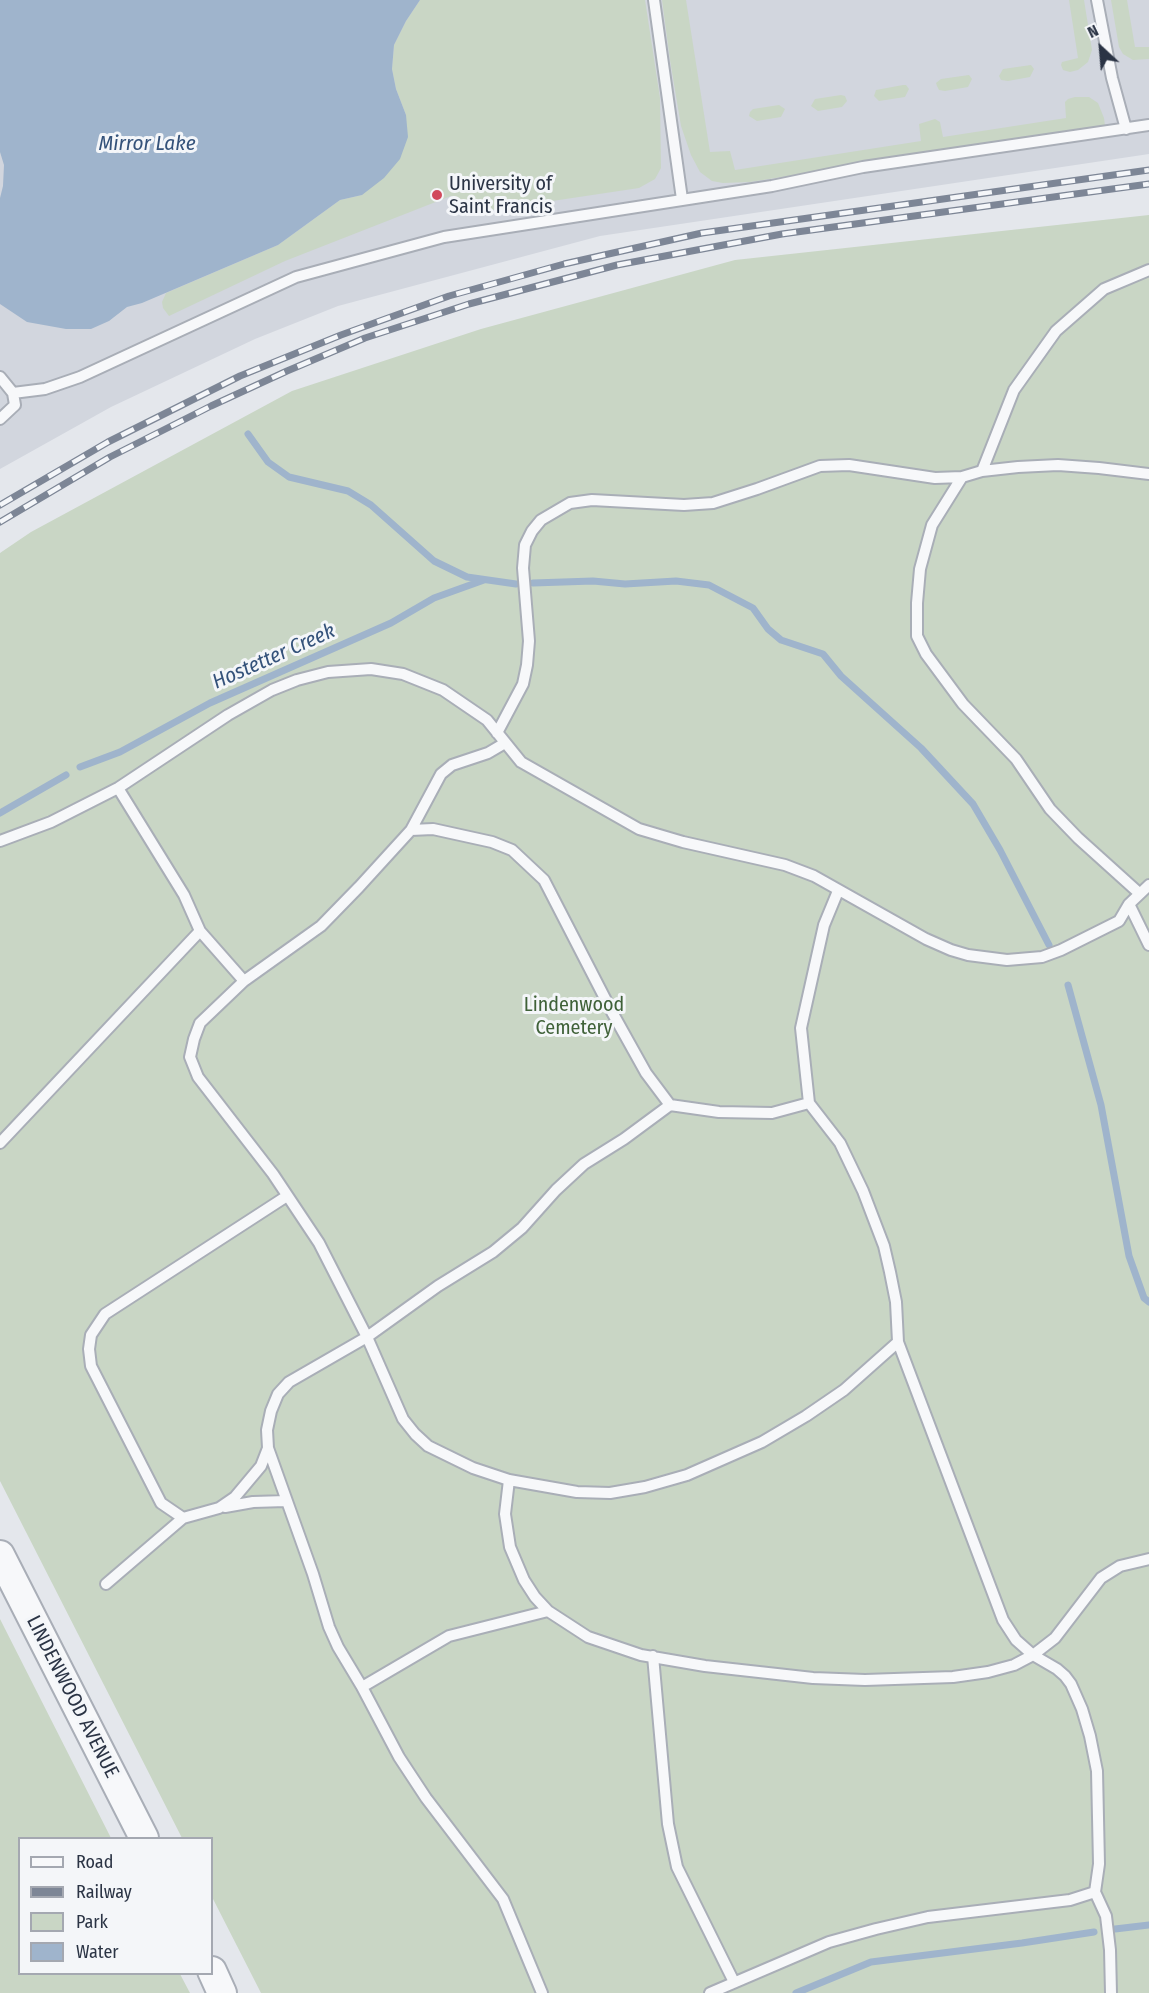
<!DOCTYPE html>
<html>
<head>
<meta charset="utf-8">
<style>
	body { margin:0 }
	#map { position:relative; width:1149px; height:1993px; overflow:hidden; background:#e4e7ec; font-family:"Fira Sans Condensed",sans-serif }
	canvas { display:block }
	.legend { position:absolute; left:18px; top:1837px; width:195px; height:138px; box-sizing:border-box; background:#f4f6f9; border:2px solid #a4a8b1; margin:0; padding:8px 10px; list-style:none; font-size:18px; color:#2b3445 }
	.legend li { display:flex; align-items:center; gap:12px; height:30px }
	.legend b { width:30px; border:2px solid #a4a8b1 }
	.north { position:absolute; left:1071px; top:18px; width:60px; height:60px; -webkit-text-stroke:4px #f4f6f9; paint-order:stroke; rotate:334deg; font-size:16px; font-weight:700; line-height:24px; text-align:center; color:#2b3445 }
	.north::after { content:''; display:block; margin:auto; width:21px; height:27px; background:#2b3445; clip-path:polygon(50% 0,100% 100%,50% 72%,0 100%) }
</style>
</head>
<body>
<div id="map">
<canvas width="1149" height="1993"></canvas>
<ul class="legend">
<li><b style="height:8px;background:#f7f8fa"></b>Road</li>
<li><b style="height:8px;background:#7d8696"></b>Railway</li>
<li><b style="height:16px;background:#c9d6c5"></b>Park</li>
<li><b style="height:16px;background:#9fb4cc"></b>Water</li>
</ul>
<div class="north">N</div>
</div>
<script>
const c = document.querySelector('canvas').getContext('2d');
c.lineJoin = 'round';
function paint(path, color) { c.fillStyle = color; c.fill(path, 'evenodd'); }
const toPath = rows => new Path2D(rows.map(r => 'M' + r).join(''));
function trace(path, color, width, dash) { c.strokeStyle = color; c.lineWidth = width; c.lineCap = dash ? 'butt' : 'round'; c.setLineDash(dash || []); c.stroke(path); }
function label(font, color, halo, rows, align = 'center') {
  c.font = font + ' "Fira Sans Condensed",sans-serif'; c.lineWidth = 6; c.setLineDash([]); c.textBaseline = 'middle'; c.strokeStyle = halo; c.fillStyle = color; for (const [text, x, y, turn = 0] of rows) {
    c.save(); c.translate(x, y); c.rotate((+turn || 0) * Math.PI / 180); c.textAlign = isNaN(turn) ? turn : align; if (halo) c.strokeText(text, 0, 0); c.fillText(text, 0, 0); c.restore();
  }
}
paint(toPath([
	[0,0,1149,0,1149,154,600,236,338,306,255,339,111,407,0,469]
]), '#d2d6de');
paint(toPath([
	[420,0,645,0,660,98,661,168,655,179,639,188,479,212,451,196,285,261,169,316,163,308,162,302,166,293,278,245,340,200,362,195,406,115,396,89,392,69,394,45,406,21],
	[662,0,686,0,710,152,730,151,735,170,921,141,919,124,935,119,940,122,943,137,1066,118,1065,102,1068,99,1075,97,1089,97,1098,103,1104,118,1105,126,750,182,723,183,712,181,700,172,691,155,681,126,670,60],
	[1069,0,1084,0,1092,50,1088,62,1078,70,1070,72,1063,70,1061,65,1062,62,1078,58],
	[1111,0,1127,0,1135,47,1149,47,1149,59,1133,60,1123,54,1119,47],
	[1031,65,1034,69,1030,77,1008,81,1001,80,999,76,1003,69],
	[969,75,972,79,968,87,945,91,939,90,937,86,936,83,941,79],
	[903,85,906,85,909,89,905,97,879,101,874,96,876,90],
	[841,95,845,96,847,101,842,107,818,111,811,106,815,99],
	[779,105,785,109,781,117,757,121,749,116,750,112,753,109],
	[1149,215,1149,1993,261,1993,212,1897,212,1838,182,1838,0,1481,0,553,31,532,292,391,481,329,735,260],
	[0,1619,111,1838,20,1838,20,1974,180,1974,190,1993,0,1993]
]), '#c9d6c5');
paint(toPath([
	[0,0,420,0,406,21,394,45,392,69,396,89,406,115,408,137,400,159,384,178,362,195,340,200,278,245,142,303,127,307,109,321,91,329,66,329,27,322,0,304,0,198,3,186,4,165,0,152]
]), '#9fb4cc');
trace(toPath([
	[248,434,268,462,289,477,348,491,371,505,434,561,467,577,516,584],
	[533,583,593,581,625,584,676,581,709,585,753,608,768,629,781,640,823,654,841,676,921,748,973,804,1000,850,1049,945],
	[80,767,120,752,210,703,391,623,434,598,484,580],
	[0,813,66,775],
	[1068,985,1101,1105,1129,1256,1144,1298,1149,1302],
	[1115,1929,1149,1925],
	[796,1993,871,1962,1022,1943,1094,1932]
]), '#9fb4cc', 7);
const service = toPath([
	[654,0,682,199],
	[1097,0,1112,78,1126,129],
	[0,377,13,393,45,389,80,377,296,277,444,237,772,186,863,167,1149,125],
	[0,419,15,405,13,393],
	[982,471,1014,390,1056,331,1104,289,1149,270],
	[962,477,932,525,920,569,917,603,917,636,926,654,963,704,1016,759,1050,809,1078,838,1139,893],
	[497,733,523,684,527,665,529,641,523,568,525,545,532,531,541,520,570,503,592,500,684,505,713,503,757,489,820,466,849,465,935,478,962,477,982,471,1018,467,1058,465,1099,468,1149,474],
	[118,788,184,895,200,931,244,981,200,1023,194,1039,190,1057,198,1077,273,1174,319,1243,367,1337,289,1382,278,1394,271,1411,267,1430,268,1448,313,1574,329,1627,338,1647,362,1687,449,1636,548,1611,535,1597,524,1580,510,1547,505,1514,509,1480],
	[411,830,433,829,492,842,512,850,544,880,612,1012,646,1073,670,1105],
	[0,841,51,822,118,788,228,715,272,690,297,680,328,672,371,669,403,674,443,690,487,720,521,762,639,829,683,842,785,865,814,876,926,939,951,950,968,955,1007,960,1042,957,1061,950,1119,921,1129,904,1149,885],
	[1129,904,1149,945],
	[244,981,321,926,359,887,411,830,441,774,452,765,488,753,505,743],
	[809,1103,801,1028,824,925,838,891],
	[0,1143,200,931],
	[225,1507,253,1502,286,1501],
	[183,1518,161,1503,91,1366,89,1349,91,1335,105,1314,287,1196],
	[106,1584,183,1518,219,1508,235,1497,261,1466,268,1448],
	[548,1611,588,1637,641,1655,705,1666,813,1678,865,1680,953,1677,988,1672,1014,1665,1033,1655,1055,1638,1101,1578,1120,1566,1149,1559],
	[653,1656,668,1824,677,1867,734,1982],
	[362,1687,399,1757,426,1798,503,1899,542,1993],
	[1095,1892,1106,1916,1110,1950,1111,1993],
	[710,1993,829,1942,876,1929,928,1917,1070,1900,1095,1892,1099,1864,1097,1771,1090,1736,1082,1709,1071,1684,1065,1676,1057,1669,1033,1655,1016,1640,1003,1620,898,1342,844,1390,806,1416,762,1442,687,1475,645,1487,610,1493,577,1492,509,1480,473,1468,428,1446,415,1434,403,1419,367,1337,438,1286,493,1252,522,1228,556,1190,584,1164,624,1139,670,1105,719,1112,772,1113,809,1103,840,1143,863,1191,884,1246,890,1272,896,1302,898,1342]
]);
const tertiary = toPath([
	[0,1555,144,1838],
	[212,1971,222,1993]
]);
trace(service, '#a9aeb7', 14);
trace(tertiary, '#a9aeb7', 32);
trace(service, '#f7f8fa', 10);
trace(tertiary, '#f7f8fa', 28);
const rail = toPath([
	[0,505,108,442,240,376,341,335,449,296,564,264,702,233,1149,170],
	[0,522,110,457,211,406,287,371,365,338,469,304,617,265,782,234,1149,184]
]);
trace(rail, '#7d8696', 7);
trace(rail, '#f4f6f9', 4.5, [14]);
for (const [x, y, r, color] of [
	[437,195,6,"#d1495b"]
]) { const dot = new Path2D(); dot.arc(x, y, r, 0, 2 * Math.PI); c.fillStyle = color; c.fill(dot); trace(dot, '#f4f6f9', 2); }
label('20px', '#2b3445', '#f4f6f9', [
	["University of",449,184],
	["Saint Francis",449,207]
], 'left');
label('20px', '#3f6138', '#f4f6f9', [
	["Lindenwood",574,1005],
	["Cemetery",574,1028]
]);
label('20px', '#2b3445', '#f4f6f9', [
	["LINDENWOOD AVENUE",72,1697,63]
]);
label('italic 21px', '#34527a', '#f4f6f9', [
	["Mirror Lake",147,144],
	["Hostetter Creek",274,657,-24]
]);
</script>
</body>
</html>
